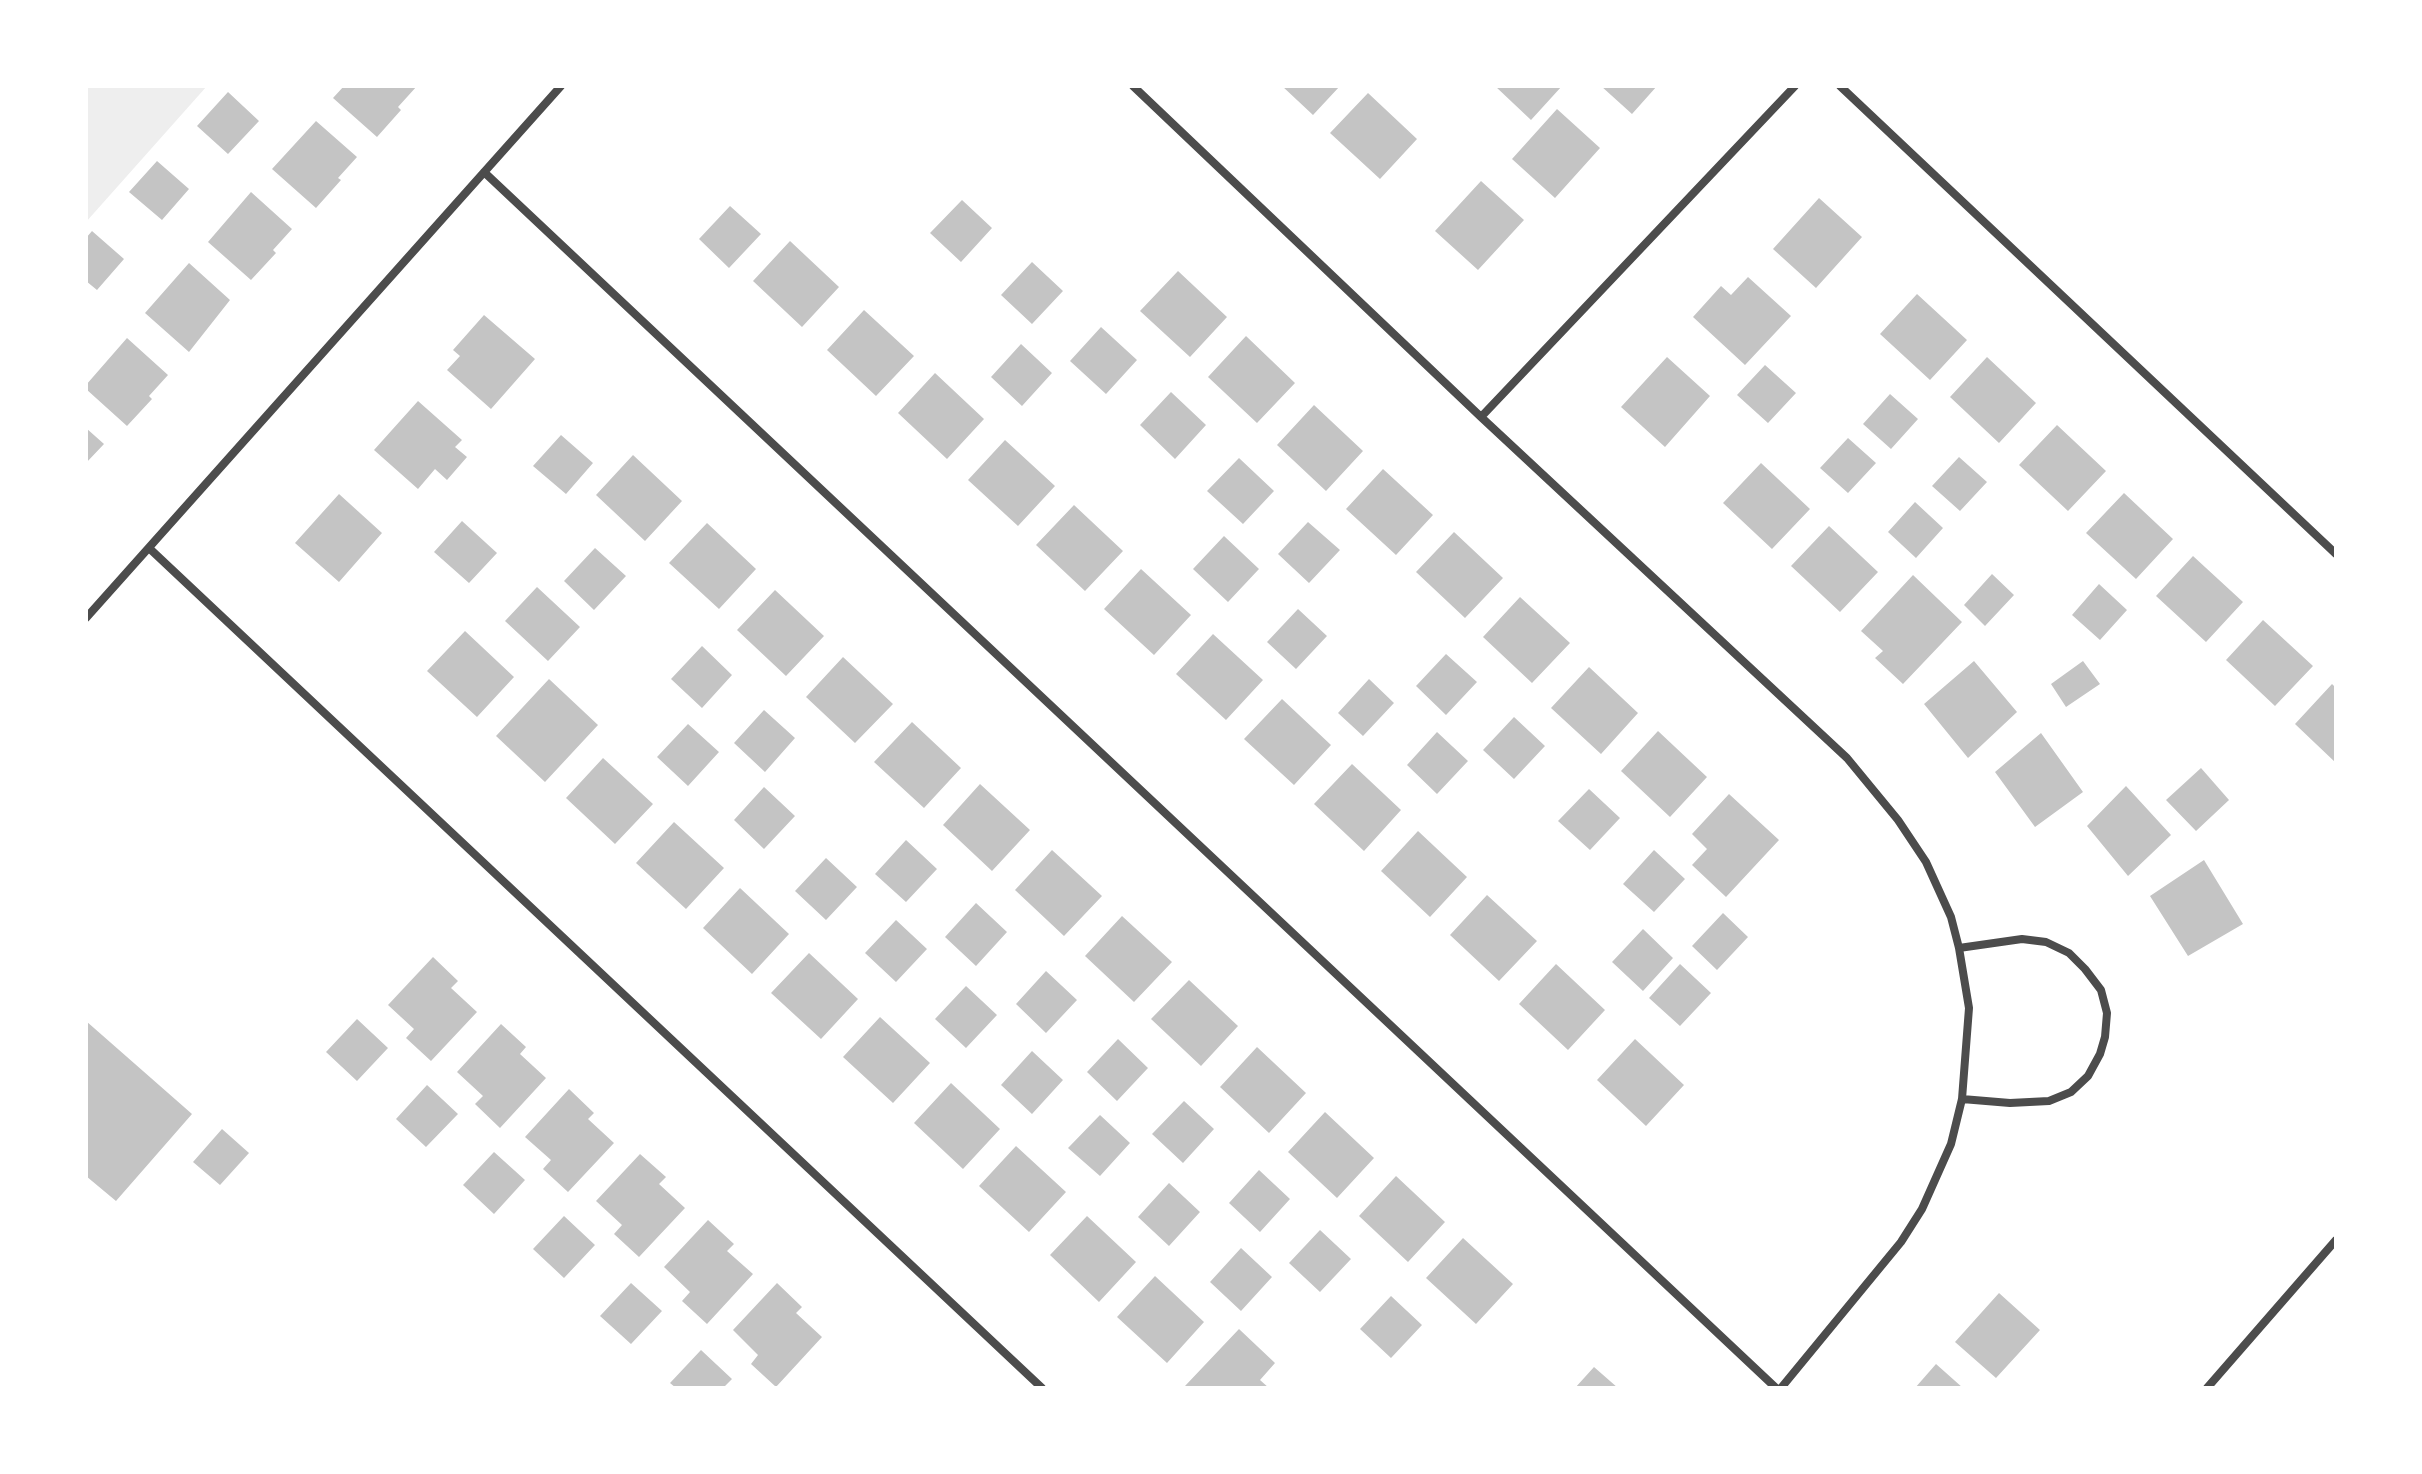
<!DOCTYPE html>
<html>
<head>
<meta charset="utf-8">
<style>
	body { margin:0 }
	#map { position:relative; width:2422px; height:1474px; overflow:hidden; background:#fff; font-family:Quicksand,sans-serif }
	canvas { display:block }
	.frame { position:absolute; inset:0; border:88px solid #fff; pointer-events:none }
</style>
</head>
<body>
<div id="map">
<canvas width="2422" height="1474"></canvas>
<div class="frame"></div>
</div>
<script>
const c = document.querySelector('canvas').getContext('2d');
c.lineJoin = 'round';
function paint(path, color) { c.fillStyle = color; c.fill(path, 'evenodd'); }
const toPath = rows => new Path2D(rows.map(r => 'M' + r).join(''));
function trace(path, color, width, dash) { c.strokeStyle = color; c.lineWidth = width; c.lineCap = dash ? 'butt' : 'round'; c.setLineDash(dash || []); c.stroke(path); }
paint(toPath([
	[86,86,207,86,86,222]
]), '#eee');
paint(toPath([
	[344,86,417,86,398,107,401,110,377,137,333,98],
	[1282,86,1340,86,1313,115],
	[1495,86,1562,86,1531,120],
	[1601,86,1657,86,1632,114],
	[228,92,259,121,228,154,197,126],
	[1368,93,1417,139,1380,179,1330,133],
	[1557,109,1600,148,1555,198,1512,159],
	[316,121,357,157,338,178,341,180,316,208,272,169],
	[157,161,189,189,162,220,129,192],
	[1481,181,1524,220,1478,270,1435,231],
	[251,192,292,229,273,250,276,253,251,280,208,242],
	[1819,198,1862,237,1816,288,1773,249],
	[962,200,992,228,961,262,930,233],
	[730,206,761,234,729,268,699,239],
	[92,231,124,259,97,290,86,281,86,238],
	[790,241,839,287,802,327,753,281],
	[1032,262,1063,291,1032,324,1001,295],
	[189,263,230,300,189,352,145,313],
	[1178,271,1227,317,1190,357,1140,311],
	[1748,277,1791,316,1745,365,1693,317,1721,286,1731,295],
	[1917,294,1967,340,1930,380,1880,334],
	[864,310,914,356,876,396,827,350],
	[484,315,535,359,491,409,447,370,460,356,453,350],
	[1101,327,1137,360,1106,394,1070,361],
	[1246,336,1295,383,1257,423,1208,377],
	[127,338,168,375,149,396,152,399,127,426,86,389,86,385],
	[1021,344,1052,373,1022,406,991,377],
	[1667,357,1710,396,1665,447,1621,407],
	[1987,357,2036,403,1999,443,1950,397],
	[1765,365,1796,393,1768,423,1737,395],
	[935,373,984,419,947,459,898,413],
	[1171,392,1206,425,1175,459,1140,425],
	[1890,394,1918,419,1891,449,1863,424],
	[418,401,462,440,455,447,467,457,447,480,435,469,418,489,374,450],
	[1314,405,1363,451,1326,491,1277,445],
	[2057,425,2106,471,2068,511,2019,465],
	[86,428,104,444,86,463],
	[561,435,593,463,566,494,533,466],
	[1848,438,1876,463,1848,493,1820,468],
	[1005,440,1055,486,1018,526,968,480],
	[633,455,682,501,645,541,596,495],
	[1959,457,1987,482,1960,511,1932,486],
	[1239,458,1274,491,1243,524,1207,491],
	[1761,463,1810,509,1772,549,1723,503],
	[1383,469,1433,515,1396,555,1346,509],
	[2124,493,2173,539,2136,579,2086,533],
	[339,494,382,533,339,582,295,543],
	[1915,502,1943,528,1916,558,1888,532],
	[1074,505,1123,551,1085,591,1036,545],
	[462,521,497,553,469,583,434,552],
	[1308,522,1340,550,1309,583,1278,554],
	[707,523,756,569,719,609,669,563],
	[1829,526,1878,572,1840,612,1791,566],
	[1454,532,1503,578,1465,618,1416,572],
	[1224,536,1259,569,1228,602,1193,569],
	[595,548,626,576,594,610,564,581],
	[2193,556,2243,602,2206,642,2156,596],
	[1141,569,1191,615,1154,655,1104,609],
	[1992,574,2014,595,1985,626,1964,605],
	[1913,575,1962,622,1903,684,1875,658,1883,651,1861,631],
	[2099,584,2127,610,2100,640,2072,615],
	[537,587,580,627,548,661,505,621],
	[775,590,824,636,786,676,737,630],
	[1520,597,1570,643,1532,683,1483,637],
	[1298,609,1327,636,1296,669,1267,642],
	[2263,620,2313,666,2275,706,2226,660],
	[465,631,514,677,477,717,427,671],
	[1213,634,1263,680,1226,720,1176,674],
	[702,646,732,675,702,708,671,679],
	[1446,654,1477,682,1446,715,1416,686],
	[843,657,893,704,855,743,806,697],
	[1974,661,2017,712,1968,758,1924,704],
	[2083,661,2100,684,2066,707,2051,684],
	[1589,667,1638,713,1601,754,1551,708],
	[549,679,598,725,545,782,496,736],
	[1369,679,1394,703,1363,736,1338,713],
	[2332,684,2336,688,2336,763,2295,724],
	[1282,699,1331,745,1294,785,1244,739],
	[764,710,795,738,765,772,734,743],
	[1514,717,1545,746,1514,779,1483,750],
	[912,722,961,768,924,808,874,762],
	[688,724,719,752,688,786,657,757],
	[1658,731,1707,777,1670,817,1621,771],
	[1437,732,1468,761,1437,794,1407,765],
	[2041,733,2083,792,2035,827,1995,772],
	[603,758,653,804,615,844,566,798],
	[1352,764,1401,810,1364,851,1314,804],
	[2201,768,2229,800,2196,831,2166,800],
	[980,784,1030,830,992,871,943,825],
	[2126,786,2171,835,2128,876,2087,826],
	[764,787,795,816,764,849,734,820],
	[1589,789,1620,818,1590,850,1558,821],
	[1729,794,1779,840,1726,897,1692,865,1707,849,1692,834],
	[674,822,724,868,686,909,636,863],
	[1418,831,1467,877,1430,917,1381,871],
	[906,840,937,869,906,902,875,874],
	[1052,850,1102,896,1064,936,1015,890],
	[1654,850,1685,879,1654,912,1623,884],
	[826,858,857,887,826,920,795,891],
	[2204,860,2243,924,2188,956,2150,896],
	[740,888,789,934,752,974,703,928],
	[1487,895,1537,941,1499,981,1450,935],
	[976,903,1007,932,976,966,945,937],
	[1723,913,1748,937,1717,970,1692,946],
	[1122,916,1172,962,1134,1002,1085,956],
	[896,920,927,949,896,982,865,953],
	[1643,929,1673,958,1643,991,1612,962],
	[809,953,858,999,821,1039,771,993],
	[433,957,458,981,451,988,477,1012,431,1061,406,1038,414,1029,388,1005],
	[1556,964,1605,1010,1568,1050,1519,1004],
	[1680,964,1711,993,1680,1026,1649,998],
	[1046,971,1077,1000,1046,1033,1016,1004],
	[1189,980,1238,1026,1201,1066,1151,1019],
	[966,986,997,1015,966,1048,935,1019],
	[880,1017,930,1063,893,1103,843,1057],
	[357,1019,388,1048,357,1081,326,1052],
	[86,1021,192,1114,116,1201,86,1176],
	[501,1024,526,1047,520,1054,546,1078,500,1128,475,1104,483,1096,457,1072],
	[1118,1039,1148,1068,1117,1101,1087,1072],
	[1635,1039,1684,1085,1646,1126,1597,1080],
	[1257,1047,1306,1093,1269,1133,1220,1087],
	[1032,1051,1063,1080,1032,1114,1001,1085],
	[951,1083,1000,1129,963,1169,914,1123],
	[427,1085,458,1114,426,1147,396,1119],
	[569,1089,594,1113,588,1119,614,1143,568,1192,543,1169,551,1160,525,1137],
	[1184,1101,1214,1129,1183,1163,1152,1134],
	[1325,1112,1374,1158,1337,1198,1288,1152],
	[1100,1115,1130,1143,1100,1176,1068,1148],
	[222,1129,249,1153,220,1185,193,1162],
	[1016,1146,1066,1192,1029,1232,979,1186],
	[494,1152,525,1180,494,1214,463,1185],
	[640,1154,666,1177,659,1184,685,1208,639,1257,614,1234,622,1225,596,1201],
	[1259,1170,1290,1199,1260,1232,1229,1203],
	[1396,1176,1445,1222,1408,1262,1359,1216],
	[1169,1183,1200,1212,1169,1246,1138,1217],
	[564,1216,595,1245,564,1278,533,1249],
	[1087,1216,1136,1262,1099,1302,1050,1255],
	[708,1220,734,1244,727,1251,753,1274,707,1324,682,1301,690,1292,664,1267],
	[1320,1230,1351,1259,1320,1292,1289,1263],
	[1463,1238,1513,1284,1476,1324,1426,1278],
	[1241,1248,1272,1277,1241,1311,1210,1282],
	[1155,1276,1204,1322,1167,1363,1117,1317],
	[631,1283,662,1311,631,1344,600,1316],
	[777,1283,802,1307,796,1313,822,1337,776,1387,751,1364,758,1355,733,1330],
	[1999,1293,2040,1330,1996,1378,1955,1342],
	[1391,1296,1422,1325,1391,1358,1360,1329],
	[1239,1329,1275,1363,1260,1380,1269,1388,1188,1388,1185,1386],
	[701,1350,732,1379,723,1388,676,1388,670,1383],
	[1936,1364,1963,1388,1915,1388],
	[1594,1367,1618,1388,1575,1388]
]), '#c4c4c4');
trace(toPath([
	[1133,86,1481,417,1847,758,1898,820,1926,862,1951,917,1959,948,1969,1008,1962,1099,1951,1144,1922,1209,1901,1242,1781,1388],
	[1840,86,2336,554],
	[484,172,1776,1388],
	[1481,417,1795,86],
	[149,548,1042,1388],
	[86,618,561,86],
	[1959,948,2022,939,2046,942,2069,953,2085,969,2101,990,2107,1013,2105,1037,2100,1054,2088,1076,2071,1092,2049,1101,2010,1103,1962,1099],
	[2207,1388,2336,1240]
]), '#4c4c4c', 8);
</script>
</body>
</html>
